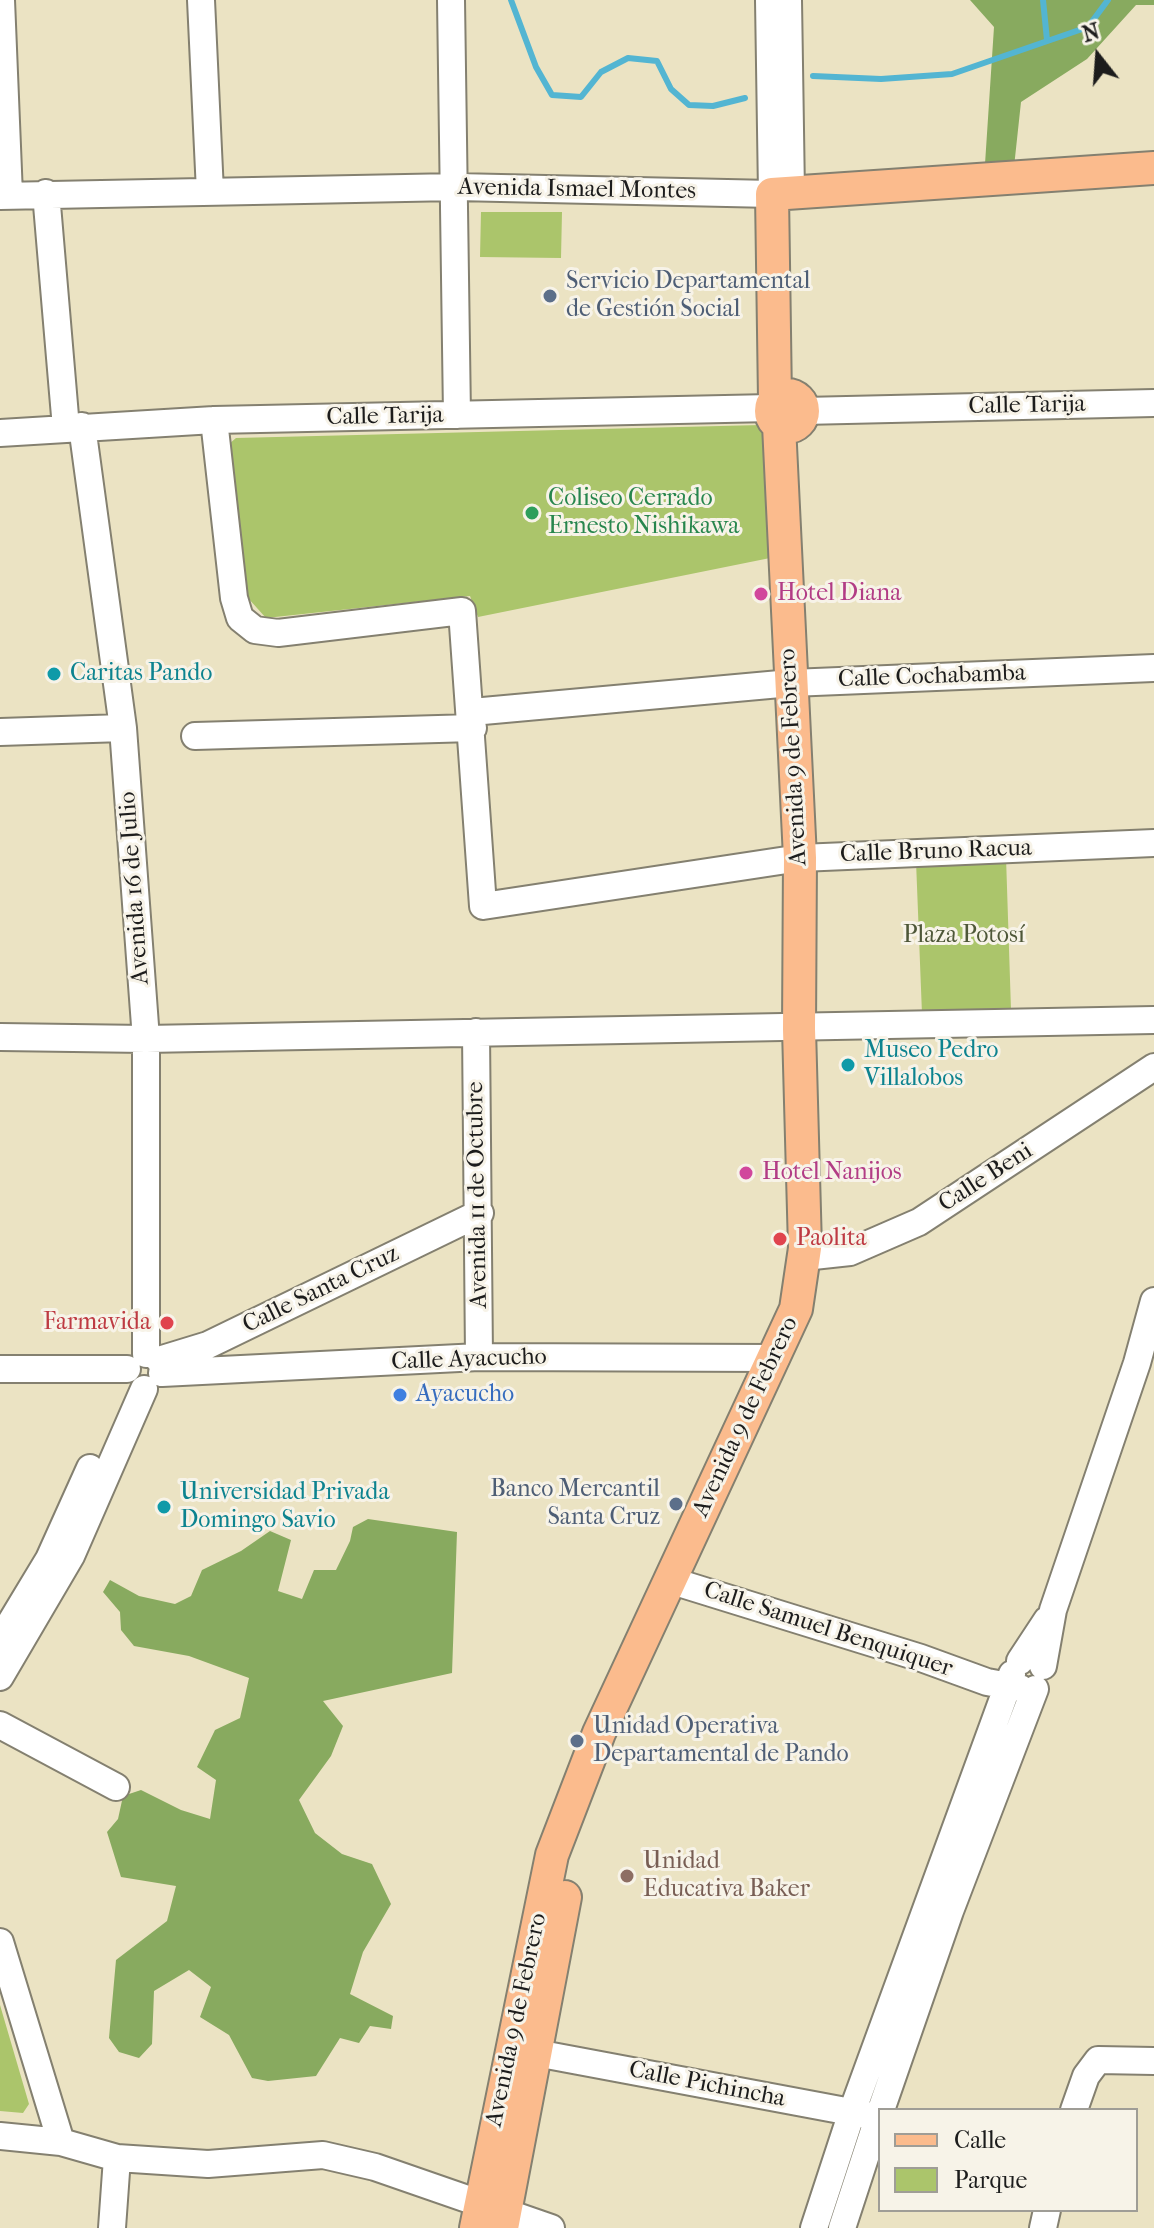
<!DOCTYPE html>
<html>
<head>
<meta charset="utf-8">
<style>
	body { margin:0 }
	#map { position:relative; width:1154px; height:2228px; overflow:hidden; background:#ebe3c3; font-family:"IM FELL French Canon",serif }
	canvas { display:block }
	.legend { position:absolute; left:878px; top:2108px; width:260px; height:104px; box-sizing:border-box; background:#f7f3e8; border:2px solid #9f9d96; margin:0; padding:10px 14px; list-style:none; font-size:24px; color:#1c1c1c }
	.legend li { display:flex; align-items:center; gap:16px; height:40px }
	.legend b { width:40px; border:2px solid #9f9d96 }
	.north { position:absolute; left:1058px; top:16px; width:80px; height:80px; -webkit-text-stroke:6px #f7f3e8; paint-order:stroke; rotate:343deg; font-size:22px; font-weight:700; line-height:32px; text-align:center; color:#1c1c1c }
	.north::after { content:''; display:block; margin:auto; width:28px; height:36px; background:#1c1c1c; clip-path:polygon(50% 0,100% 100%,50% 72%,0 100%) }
</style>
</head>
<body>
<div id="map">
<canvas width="1154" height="2228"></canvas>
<ul class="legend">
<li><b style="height:10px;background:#fbbb8d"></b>Calle</li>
<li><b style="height:22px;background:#abc56b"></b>Parque</li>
</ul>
<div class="north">N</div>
</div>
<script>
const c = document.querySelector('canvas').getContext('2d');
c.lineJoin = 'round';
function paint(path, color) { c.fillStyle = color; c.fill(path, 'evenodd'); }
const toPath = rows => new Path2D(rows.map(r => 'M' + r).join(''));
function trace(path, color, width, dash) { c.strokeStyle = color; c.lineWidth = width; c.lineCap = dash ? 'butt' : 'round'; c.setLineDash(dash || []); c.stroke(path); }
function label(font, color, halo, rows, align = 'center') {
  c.font = font + ' "IM FELL French Canon",serif'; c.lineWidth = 6; c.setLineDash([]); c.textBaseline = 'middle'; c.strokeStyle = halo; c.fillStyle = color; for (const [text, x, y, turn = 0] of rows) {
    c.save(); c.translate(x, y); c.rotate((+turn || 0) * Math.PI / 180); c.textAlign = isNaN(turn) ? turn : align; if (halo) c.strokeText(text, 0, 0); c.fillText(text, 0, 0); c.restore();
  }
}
paint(toPath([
	[481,212,562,212,561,258,480,257],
	[761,425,771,443,775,557,478,617,470,596,266,618,248,598,229,444,236,438],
	[1006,857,1011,1010,922,1014,916,861],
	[0,2005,29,2104,23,2113,0,2111]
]), '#abc56b');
paint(toPath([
	[970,0,1154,0,1154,5,1136,5,1087,59,1021,102,1014,167,985,164,994,27],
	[368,1519,457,1532,452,1673,323,1701,343,1726,331,1756,299,1800,315,1833,342,1854,372,1864,391,1904,363,1952,350,1994,393,2016,391,2029,370,2026,359,2043,340,2038,316,2076,268,2081,252,2078,229,2035,200,2017,211,1987,189,1970,154,1991,152,2044,139,2058,119,2052,109,2038,116,1960,167,1921,176,1886,121,1877,107,1832,118,1819,123,1796,141,1790,181,1810,210,1819,216,1780,197,1767,215,1730,240,1718,249,1678,189,1656,134,1646,121,1630,120,1612,103,1592,110,1580,139,1596,175,1604,191,1596,202,1570,241,1551,270,1531,291,1540,278,1591,302,1599,314,1570,336,1570,350,1541,353,1527]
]), '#88aa5f');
trace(toPath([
	[511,0,536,67,552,95,581,97,601,72,628,58,657,61,671,89,689,105,713,106,745,98],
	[1043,0,1047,40],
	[813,76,881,79,952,74,1088,27,1108,0]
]), '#53b5d2', 6);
const minor = toPath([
	[1,0,9,195],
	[201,0,210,192],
	[451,0,457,415],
	[788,0,791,193],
	[46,193,66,428],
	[0,196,456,187,772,194,769,0],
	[803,411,1154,403],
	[214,420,234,598,240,618,255,630,278,633,462,611,483,906,800,858,1154,843],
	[82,426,123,728,146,1039,146,1354],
	[0,433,214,420,771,408],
	[472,712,791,683,1154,668],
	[0,732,123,728],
	[195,736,473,728],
	[476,1032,479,1357],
	[0,1037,146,1039,1154,1020],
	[804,1257,850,1252,919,1222,1154,1067],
	[159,1360,208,1345,480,1213],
	[0,1369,127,1369],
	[162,1373,479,1357,776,1358],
	[669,1580,921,1658,987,1682,1020,1688],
	[0,1640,49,1559,90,1468],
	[1020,1661,1047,1620],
	[1043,1666,1053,1610,1137,1363,1154,1301],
	[0,1677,71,1556,144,1389],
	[0,1725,116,1787],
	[0,1942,61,2142],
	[536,2053,867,2115],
	[881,2110,950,1911,1035,1689],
	[1074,2110,1086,2076,1098,2060,1154,2061],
	[0,2136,61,2142,117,2158,208,2164,323,2155,375,2167,551,2228],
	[112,2228,117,2158],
	[814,2228,852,2112,1012,1674],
	[842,2228,880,2112],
	[1043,2228,1047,2210]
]);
const major = toPath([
	'771 411a16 16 0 1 1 32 0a16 16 0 1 1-32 0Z',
	[775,400,772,194,1154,168],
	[476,2228,552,1855,599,1733,796,1309,805,1248,799,1029,800,858,779,425],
	[502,2228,565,1897]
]);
trace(minor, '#848070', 30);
trace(major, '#848070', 36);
trace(minor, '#fff', 26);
trace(major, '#fbbb8d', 32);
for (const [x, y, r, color] of [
	[550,296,8,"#5c6f8a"],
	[532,513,8,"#2e9e5b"],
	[761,594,8,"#d1479c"],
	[54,674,8,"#0f9aa8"],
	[848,1065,8,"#0f9aa8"],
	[746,1173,8,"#d1479c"],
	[780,1239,8,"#e0444e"],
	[167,1323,8,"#e0444e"],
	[400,1395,8,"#3f7fe0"],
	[676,1504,8,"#5c6f8a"],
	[164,1507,8,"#0f9aa8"],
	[577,1741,8,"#5c6f8a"],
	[627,1876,8,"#8d6e63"]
]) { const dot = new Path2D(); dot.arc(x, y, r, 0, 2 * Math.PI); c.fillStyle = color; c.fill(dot); trace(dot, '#f7f3e8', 3); }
label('24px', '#1c1c1c', '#f7f3e8', [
	["Avenida Ismael Montes",577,190,1],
	["Calle Tarija",1027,406,-1],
	["Calle Tarija",385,417,-1],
	["Calle Cochabamba",932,677,-2],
	["Avenida 9 de Febrero",794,757,-93],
	["Calle Bruno Racua",936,852,-2],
	["Avenida 16 de Julio",135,888,-94],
	["Calle Beni",986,1178,-33],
	["Avenida 11 de Octubre",478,1195,-91],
	["Calle Santa Cruz",321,1290,-26],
	["Calle Ayacucho",469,1360,-2],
	["Avenida 9 de Febrero",746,1417,-65],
	["Calle Samuel Benquiquer",828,1630,18],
	["Avenida 9 de Febrero",517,2020,-78],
	["Calle Pichincha",707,2085,11]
]);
label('24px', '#4e5e75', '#f7f3e8', [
	["Servicio Departamental",566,282],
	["de Gestión Social",566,310],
	["Banco Mercantil",660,1490,"right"],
	["Santa Cruz",660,1518,"right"],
	["Unidad Operativa",593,1727],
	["Departamental de Pando",593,1755]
], 'left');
label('24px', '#27864d', '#f7f3e8', [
	["Coliseo Cerrado",548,499],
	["Ernesto Nishikawa",548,527]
], 'left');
label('24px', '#b23c85', '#f7f3e8', [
	["Hotel Diana",777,594],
	["Hotel Nanijos",762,1173]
], 'left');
label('24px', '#0d838f', '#f7f3e8', [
	["Caritas Pando",70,674],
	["Museo Pedro",864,1051],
	["Villalobos",864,1079],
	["Universidad Privada",180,1493],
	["Domingo Savio",180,1521]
], 'left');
label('24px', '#4e5738', '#f7f3e8', [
	["Plaza Potosí",964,936]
]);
label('24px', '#be3a42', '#f7f3e8', [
	["Paolita",796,1239],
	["Farmavida",151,1323,"right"]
], 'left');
label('24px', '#366cbe', '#f7f3e8', [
	["Ayacucho",416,1395]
], 'left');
label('24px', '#785e54', '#f7f3e8', [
	["Unidad",643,1862],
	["Educativa Baker",643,1890]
], 'left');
</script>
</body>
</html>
